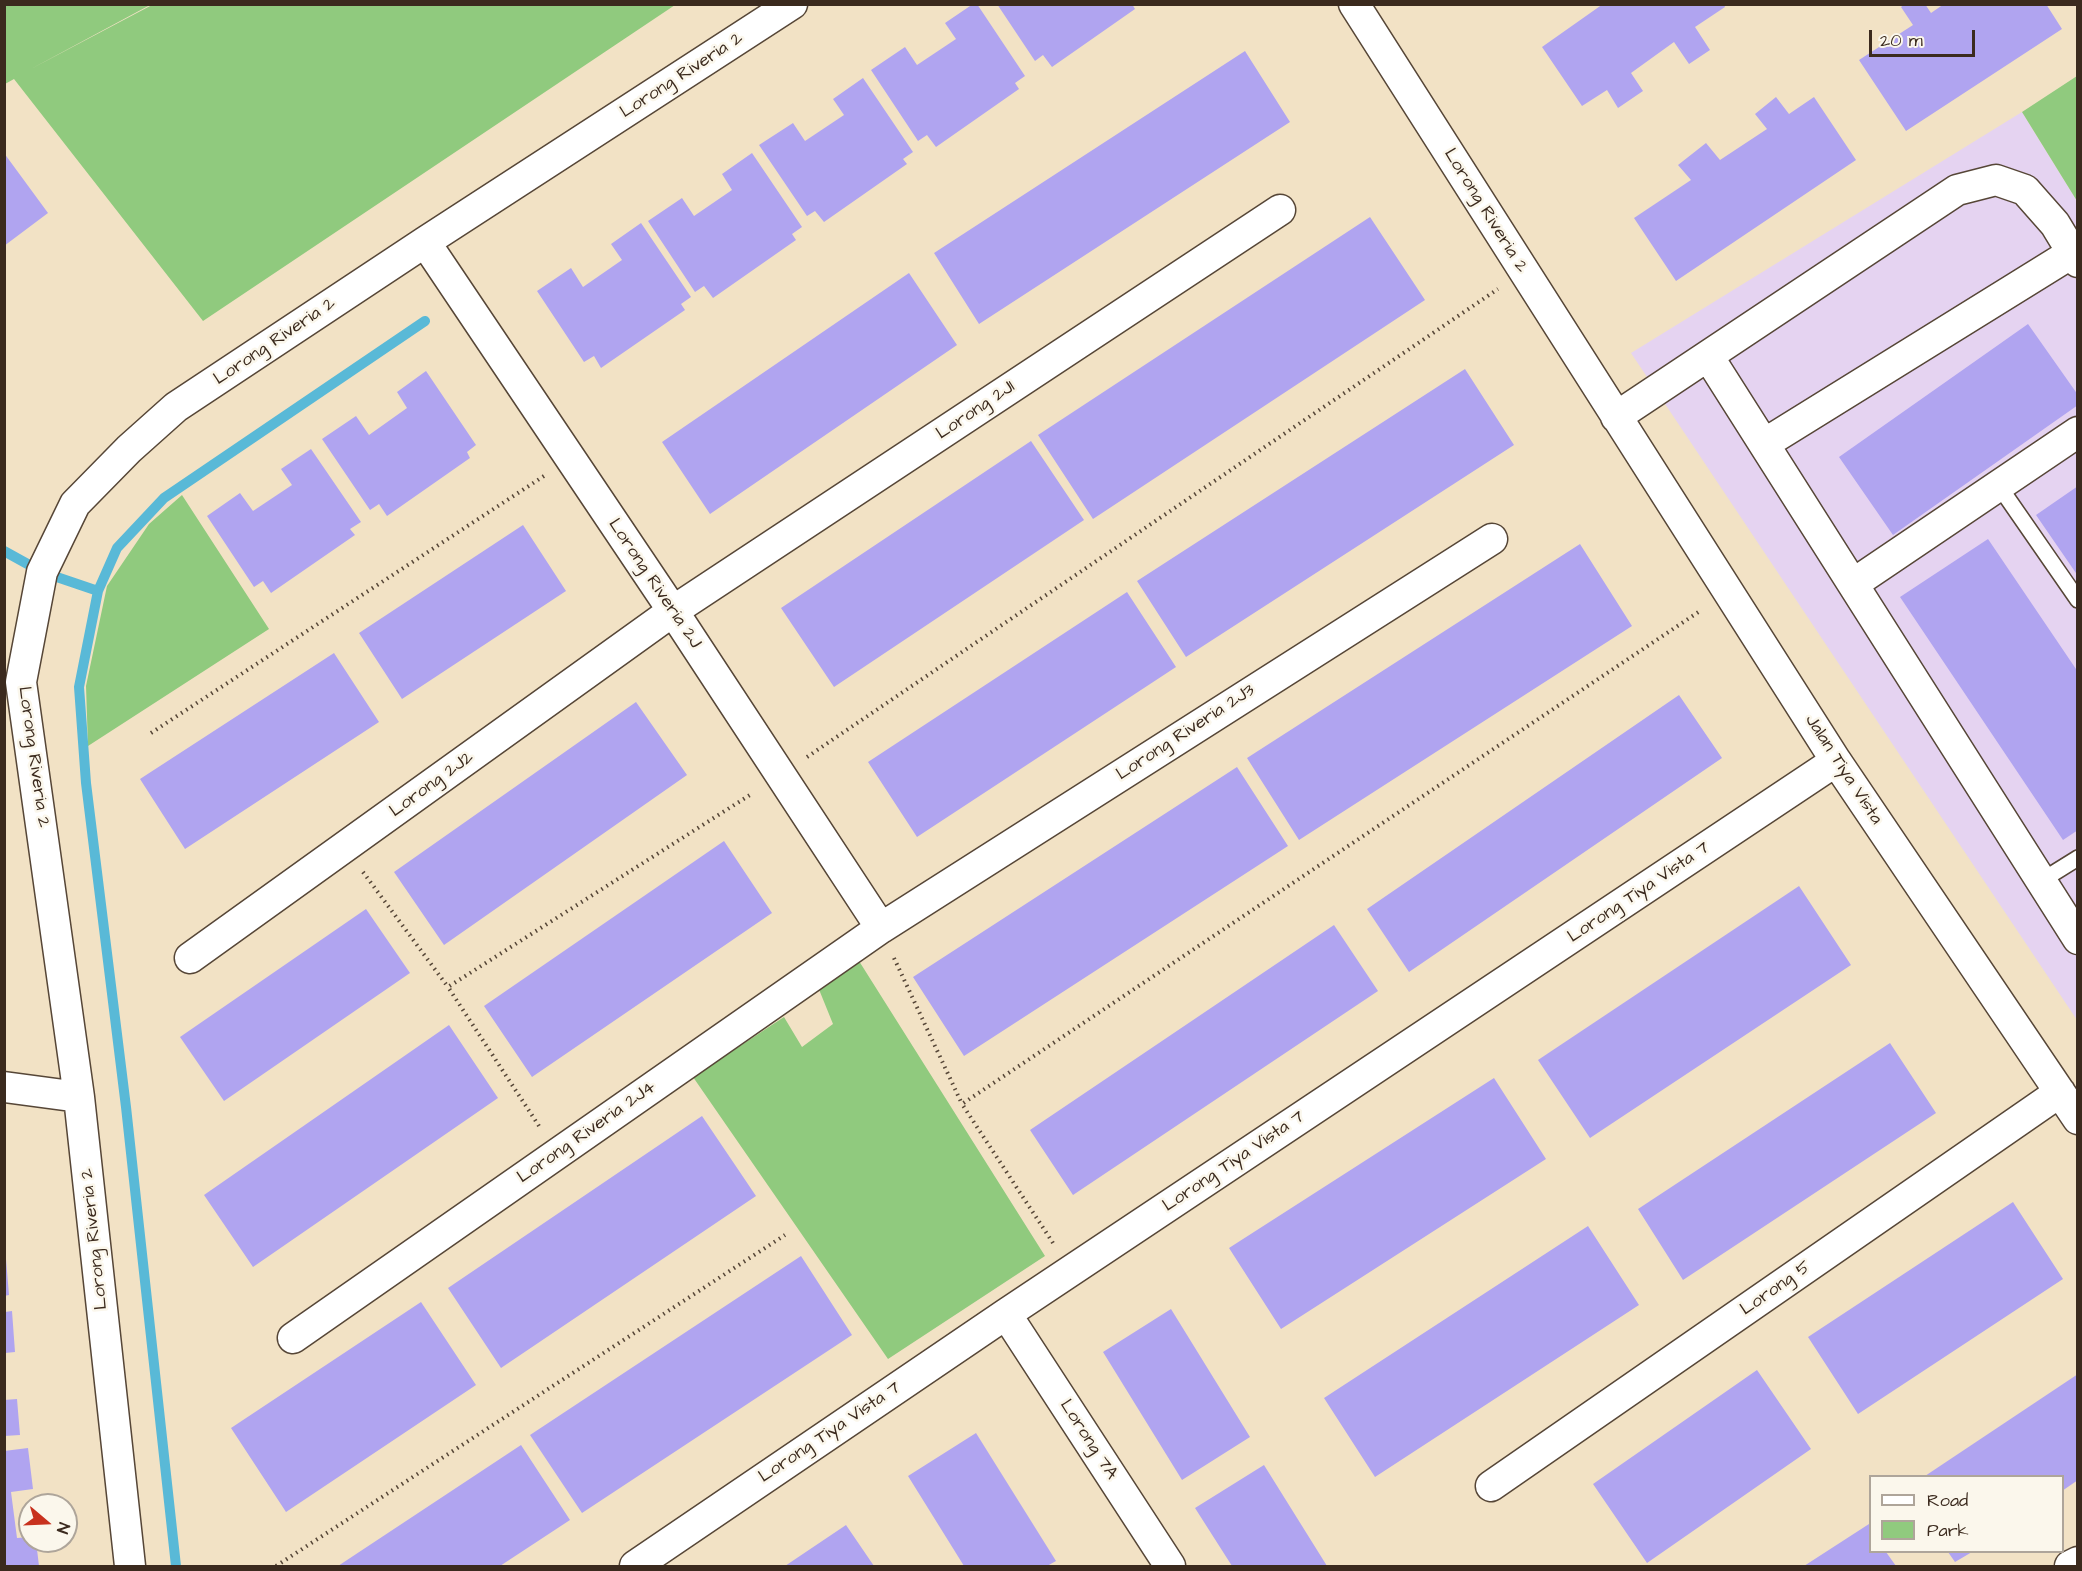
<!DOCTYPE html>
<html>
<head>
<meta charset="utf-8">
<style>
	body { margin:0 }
	#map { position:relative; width:2082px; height:1571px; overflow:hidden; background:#f2e2c5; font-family:"Architects Daughter",sans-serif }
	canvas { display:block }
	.frame { position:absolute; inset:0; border:6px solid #3b2a1e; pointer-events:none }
	.legend { position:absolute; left:1869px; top:1475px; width:195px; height:78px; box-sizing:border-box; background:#fbf7ec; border:2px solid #aea59a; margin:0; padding:8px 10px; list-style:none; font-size:18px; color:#3b2a1e }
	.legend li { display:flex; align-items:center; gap:12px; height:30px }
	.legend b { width:30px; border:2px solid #aea59a }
	.north { position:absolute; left:18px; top:1493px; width:60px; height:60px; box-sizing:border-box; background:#fbf7ec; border:2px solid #aea59a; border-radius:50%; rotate:109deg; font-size:16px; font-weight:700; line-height:24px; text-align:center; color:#3b2a1e }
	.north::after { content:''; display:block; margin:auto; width:21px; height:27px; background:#c8321e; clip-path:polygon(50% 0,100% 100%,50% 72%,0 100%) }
	.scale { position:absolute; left:1869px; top:30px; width:106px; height:27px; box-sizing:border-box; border:3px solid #3b2a1e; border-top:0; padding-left:8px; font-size:18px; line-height:21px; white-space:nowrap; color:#3b2a1e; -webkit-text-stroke:4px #fbf7ec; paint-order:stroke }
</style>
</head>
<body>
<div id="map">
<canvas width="2082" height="1571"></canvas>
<div class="frame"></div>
<ul class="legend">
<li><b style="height:8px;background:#fff"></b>Road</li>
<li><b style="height:16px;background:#90ca7e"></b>Park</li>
</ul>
<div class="north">N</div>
<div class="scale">20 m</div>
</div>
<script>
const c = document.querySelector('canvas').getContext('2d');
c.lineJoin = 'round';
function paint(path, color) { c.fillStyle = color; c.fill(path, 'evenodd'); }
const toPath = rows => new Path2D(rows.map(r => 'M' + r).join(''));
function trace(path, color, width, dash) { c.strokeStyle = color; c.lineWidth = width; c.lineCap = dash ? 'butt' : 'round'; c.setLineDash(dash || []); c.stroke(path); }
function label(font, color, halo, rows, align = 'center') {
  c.font = font + ' "Architects Daughter",sans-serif'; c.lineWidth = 5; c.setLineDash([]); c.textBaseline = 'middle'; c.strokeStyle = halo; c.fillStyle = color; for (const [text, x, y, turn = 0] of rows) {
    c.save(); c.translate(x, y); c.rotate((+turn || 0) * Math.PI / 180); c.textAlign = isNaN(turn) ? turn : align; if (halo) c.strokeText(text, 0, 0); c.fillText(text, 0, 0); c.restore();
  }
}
paint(toPath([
	[2022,112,2077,201,2077,1020,1631,353]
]), '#e5d3f1');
paint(toPath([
	[4,5,150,5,29,70,152,5,675,5,203,321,14,79,5,84],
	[2077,76,2077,201,2022,112],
	[182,495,269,629,88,746,86,686,107,586,149,524],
	[859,961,1045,1256,888,1359,693,1077,784,1017,802,1047,833,1024,818,987]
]), '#90ca7e');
trace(toPath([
	[4,551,42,572,98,591],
	[176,1566,126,1107,86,783,79,687,98,591,117,548,164,498,425,321]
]), '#59b9d7', 10);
paint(toPath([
	[973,4,977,4,1025,76,1015,83,1019,89,936,147,927,135,918,141,871,70,905,47,917,65,956,39,945,23],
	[997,4,1132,4,1135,9,1052,67,1043,55,1035,61],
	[1603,4,1724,4,1725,7,1695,27,1710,50,1689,64,1674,42,1631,73,1643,91,1618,108,1607,90,1582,106,1542,47],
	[1905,4,1925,4,1931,13,1944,4,2046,4,2062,29,1906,131,1859,60,1913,25,1901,7],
	[1245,51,1290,122,979,324,934,253],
	[863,78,913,152,903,159,907,164,824,222,815,211,807,216,759,145,793,123,805,141,844,115,833,99],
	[1776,97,1789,114,1814,97,1856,160,1676,281,1634,218,1691,180,1678,165,1706,143,1720,160,1767,129,1755,114],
	[4,153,48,213,4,246],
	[752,153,802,227,792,234,796,240,713,298,704,286,695,292,648,221,682,198,694,216,732,190,722,174],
	[1370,217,1425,300,1093,519,1038,435],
	[641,223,691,297,681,304,685,310,601,368,594,356,584,362,537,291,571,268,583,287,622,260,611,244],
	[909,273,957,345,710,514,662,442],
	[2028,324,2078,395,2078,405,1893,535,1839,457],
	[1465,369,1514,445,1186,657,1137,581],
	[426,371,476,445,467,452,470,458,387,516,379,504,370,510,322,439,356,416,369,435,407,408,397,392],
	[1031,441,1084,520,834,687,781,608],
	[311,449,361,522,350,529,355,535,271,593,263,581,254,587,207,516,240,493,253,511,292,485,281,469],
	[2078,486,2078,576,2036,515],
	[523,525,566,591,402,699,359,633],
	[1988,539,2078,672,2078,830,2063,840,1900,597],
	[1580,544,1632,626,1299,840,1247,758],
	[1127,592,1176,667,917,837,868,762],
	[334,653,379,722,185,849,140,779],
	[1679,695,1722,758,1409,972,1367,909],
	[636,702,687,775,444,945,394,872],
	[1237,767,1288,846,964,1056,913,977],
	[724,841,772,913,532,1077,484,1006],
	[1799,886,1851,965,1590,1138,1538,1060],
	[366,909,410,973,224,1101,180,1037],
	[1334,925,1378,991,1073,1195,1030,1130],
	[449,1025,498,1098,253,1267,204,1195],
	[1890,1043,1936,1113,1683,1280,1638,1209],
	[1494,1078,1546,1159,1281,1329,1229,1248],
	[702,1116,756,1196,501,1368,448,1288],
	[2013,1202,2063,1279,1858,1414,1808,1337],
	[1588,1226,1639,1305,1375,1477,1324,1398],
	[801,1256,852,1335,582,1513,530,1435],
	[4,1259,6,1259,9,1295,4,1296],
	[421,1302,476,1385,286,1512,231,1428],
	[1171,1309,1250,1437,1182,1480,1103,1352],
	[12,1311,15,1352,5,1353,5,1312],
	[1757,1370,1811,1449,1647,1563,1593,1484],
	[2078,1374,2078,1480,2062,1491,2062,1476,1925,1476],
	[17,1399,20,1435,4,1436,4,1400],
	[976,1433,1056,1561,1047,1566,964,1566,908,1476],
	[521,1445,570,1520,500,1566,338,1566],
	[28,1448,33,1489,11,1492,17,1538,30,1537,30,1541,36,1541,39,1566,4,1566,4,1451],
	[1264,1465,1327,1566,1232,1566,1195,1508],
	[1869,1524,1870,1552,1886,1552,1896,1566,1804,1566],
	[846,1525,874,1566,785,1566],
	[1948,1552,1972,1552,1955,1562]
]), '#b0a4f0');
const lane = toPath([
	[1999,486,2078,600],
	[2041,881,2078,858]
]);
const street = toPath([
	[1354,4,1836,761,2078,1119],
	[425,242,673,611,881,928],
	[1708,356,2078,939],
	[1616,417,1957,190,1996,180,2025,190,2055,224,2078,262],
	[1764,444,2072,253],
	[1853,584,2078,432],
	[190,958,673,611,1280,210],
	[4,1087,79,1097],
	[1006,1314,1170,1566],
	[293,1338,881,928,1492,539],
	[1491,1486,2060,1092],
	[130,1566,79,1097,21,682,42,572,75,504,129,449,176,407,425,242,792,4],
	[635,1566,1006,1314,1836,761],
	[2070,1566,2078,1562]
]);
trace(lane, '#564637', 18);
trace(street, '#564637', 33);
trace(toPath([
	[151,733,544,476],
	[807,757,1498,289],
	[363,872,448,987],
	[894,958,962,1104],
	[539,1126,448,987,753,793],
	[1053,1243,962,1104,1700,611],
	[276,1566,785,1235]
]), '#564637', 4, [1.5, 4.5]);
trace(lane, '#fff', 15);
trace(street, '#fff', 30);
label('18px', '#3b2a1e', '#fbf7ec', [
	["Lorong Riveria 2",682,76,-33],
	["Lorong Riveria 2",1485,211,58],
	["Lorong Riveria 2",275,342,-34],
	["Lorong 2J1",976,411,-34],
	["Lorong Riveria 2J",654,584,56],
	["Lorong Riveria 2J3",1186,733,-33],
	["Lorong Riveria 2",33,757,82],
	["Jalan Tiya Vista",1843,770,57],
	["Lorong 2J2",432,785,-36],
	["Lorong Tiya Vista 7",1639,893,-34],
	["Lorong Riveria 2J4",587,1133,-35],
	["Lorong Tiya Vista 7",1234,1162,-34],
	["Lorong Riveria 2",95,1239,-96],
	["Lorong 5",1776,1289,-35],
	["Lorong Tiya Vista 7",830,1433,-34],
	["Lorong 7A",1088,1440,57]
]);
</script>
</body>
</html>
